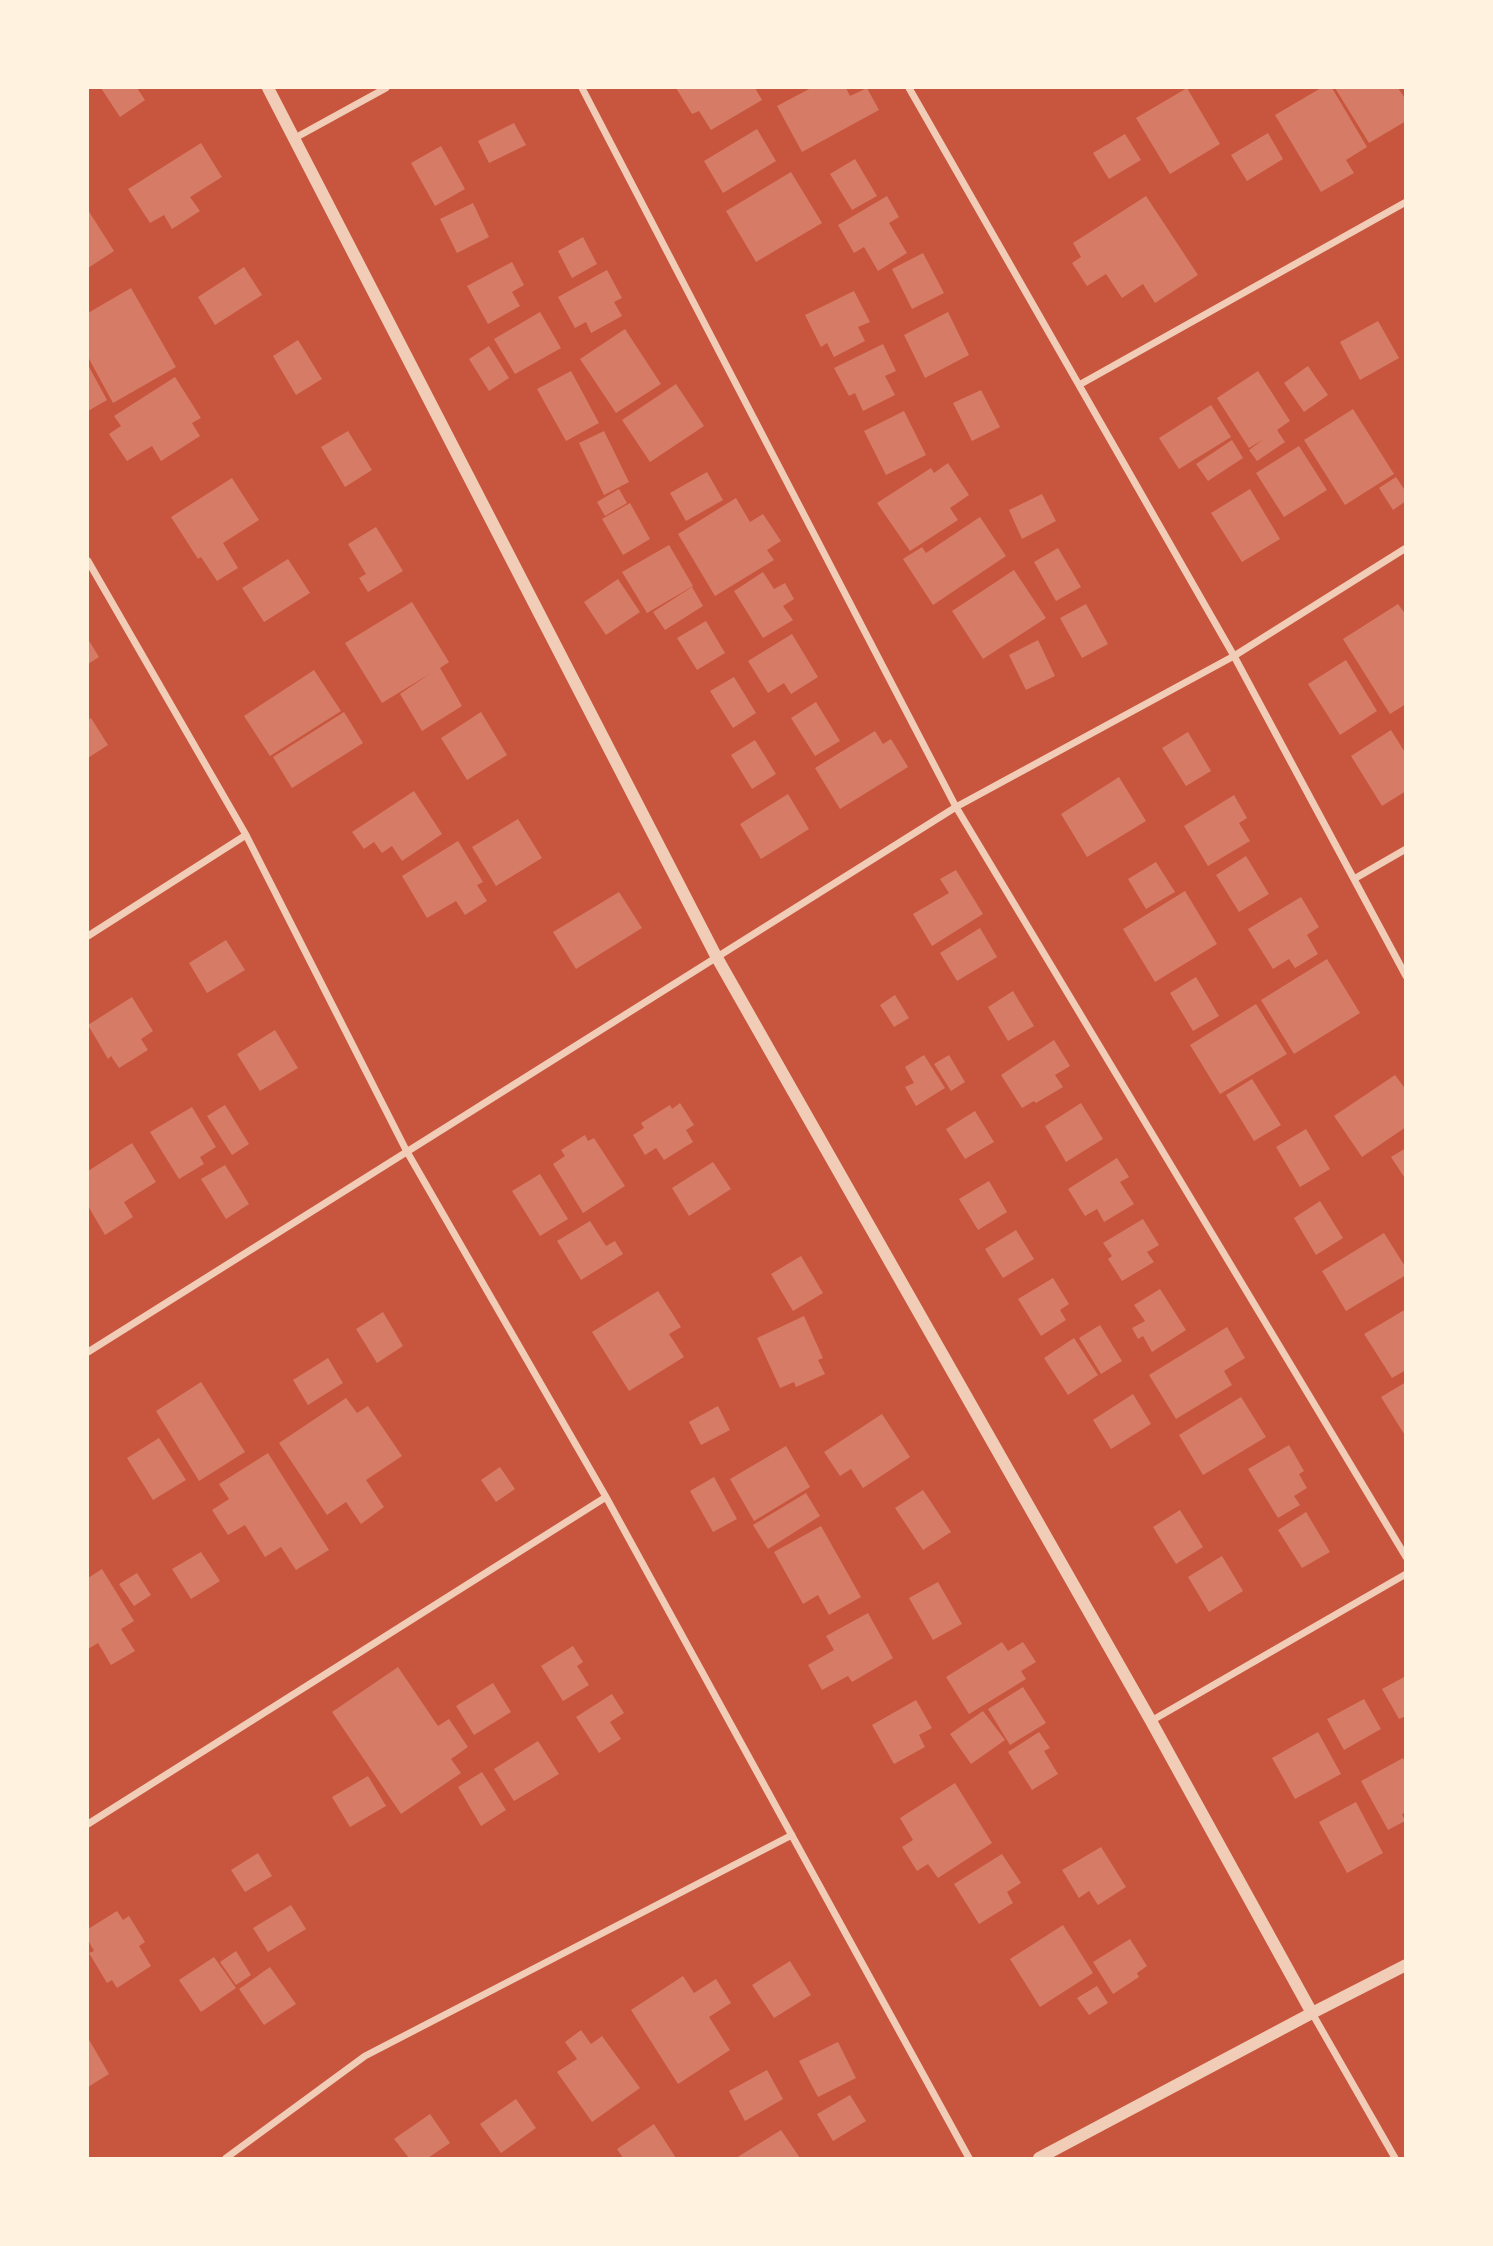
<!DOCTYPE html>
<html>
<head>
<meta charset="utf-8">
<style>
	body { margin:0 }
	#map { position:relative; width:1493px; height:2246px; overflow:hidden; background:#c8553d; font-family:Signika,sans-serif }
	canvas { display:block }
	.frame { position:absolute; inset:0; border:89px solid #fff3e0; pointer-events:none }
</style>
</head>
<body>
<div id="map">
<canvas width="1493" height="2246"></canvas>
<div class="frame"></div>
</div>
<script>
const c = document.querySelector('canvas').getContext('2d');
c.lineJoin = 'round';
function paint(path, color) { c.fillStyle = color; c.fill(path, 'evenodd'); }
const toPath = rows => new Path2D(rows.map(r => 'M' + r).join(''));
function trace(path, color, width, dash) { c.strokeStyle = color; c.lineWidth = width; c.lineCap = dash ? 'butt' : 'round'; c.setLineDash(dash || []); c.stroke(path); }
paint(toPath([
	[101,88,137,88,145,100,120,117],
	[676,88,755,88,762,100,711,130,699,111,692,114],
	[811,88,846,88,850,96,867,88,879,110,802,152,777,106],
	[1187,88,1220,144,1170,174,1136,118],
	[1321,88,1332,88,1367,147,1346,160,1354,173,1321,192,1275,115],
	[1335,88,1398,88,1406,100,1406,121,1369,143],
	[514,123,526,145,489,163,478,141],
	[757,129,776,161,723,193,704,161],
	[1268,133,1283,159,1247,181,1231,155],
	[1125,134,1141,160,1109,179,1093,153],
	[201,143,222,177,190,197,200,211,172,229,164,215,150,223,128,189],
	[441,146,465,189,435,206,411,163],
	[855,159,877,196,852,210,830,174],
	[791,172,822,223,756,262,726,211],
	[887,196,899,217,889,223,907,253,878,271,864,247,854,253,838,225],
	[1146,196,1198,275,1155,303,1143,284,1122,298,1106,274,1087,286,1072,263,1081,257,1073,243],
	[473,203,489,237,457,253,440,219],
	[88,210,114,251,88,268],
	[583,237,597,264,572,278,558,251],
	[923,253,944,293,912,309,892,269],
	[512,262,524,285,512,292,520,306,488,324,467,286],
	[244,267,262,295,215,325,198,297],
	[607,270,622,298,614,302,622,316,591,333,586,322,575,328,558,297],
	[131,288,176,367,113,403,88,357,88,313],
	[854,291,870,322,858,327,865,341,834,357,827,343,821,347,805,315],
	[540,312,561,348,515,374,494,339],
	[948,312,969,355,925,378,904,335],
	[1378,321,1399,358,1360,380,1340,342],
	[625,329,661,384,616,413,580,359],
	[298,340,322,379,296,395,273,356],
	[883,344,896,371,885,376,895,395,863,411,855,393,849,396,834,368],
	[489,346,509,378,489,391,469,359],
	[88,365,107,400,88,411],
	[1308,366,1328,395,1304,412,1284,383],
	[571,371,599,423,566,441,537,389],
	[1258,371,1290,421,1277,430,1285,442,1257,461,1249,450,1264,439,1249,448,1217,398],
	[175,377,201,418,192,423,200,436,161,461,152,446,127,461,109,434,121,426,114,416],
	[676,384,704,426,650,462,622,420],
	[981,390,1000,427,972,441,953,403],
	[1211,405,1231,437,1179,469,1159,438],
	[1353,409,1394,474,1345,505,1304,440],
	[904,411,926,455,886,475,864,431],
	[348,431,372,470,345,487,321,447],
	[604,431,629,482,604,495,579,443],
	[1232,440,1243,458,1208,481,1196,464],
	[1299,446,1327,490,1284,517,1256,473],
	[948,463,969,495,950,508,958,520,910,551,877,503,931,468,934,473],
	[707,472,723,500,686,521,670,493],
	[1396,477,1406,492,1406,501,1393,510,1379,488],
	[232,478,259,520,223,543,238,568,217,581,201,557,198,559,171,517],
	[619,489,627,503,605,516,597,502],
	[1250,489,1280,539,1242,562,1211,513],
	[1042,494,1056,521,1022,539,1009,510],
	[736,498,750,522,763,514,781,541,767,550,774,560,715,596,678,534],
	[630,503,650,539,623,555,602,519],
	[980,517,1006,556,933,605,903,559,922,547,926,553],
	[376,527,403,571,368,592,359,578,366,574,348,544],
	[669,545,693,586,647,613,622,572],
	[1058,548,1081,587,1056,601,1034,562],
	[288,559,310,593,264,622,242,588],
	[1014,570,1046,618,983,659,952,611],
	[763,572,774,589,785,583,794,599,783,606,793,620,763,638,734,591],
	[618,579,640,612,606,635,584,602],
	[692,587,703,606,665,630,653,612],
	[412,602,449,662,440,668,462,706,422,731,400,694,431,673,382,703,345,643],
	[1086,604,1108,644,1082,658,1060,618],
	[1398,604,1406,615,1406,704,1390,714,1343,639],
	[706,621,725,653,697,670,677,638],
	[792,634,818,677,791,694,784,683,768,693,748,661],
	[88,639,99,657,88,664],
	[1038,640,1055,676,1026,690,1009,655],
	[1346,660,1377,711,1340,735,1308,684],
	[314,670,341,711,270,756,244,716],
	[734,677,756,713,733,728,710,691],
	[816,702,840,741,815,756,791,718],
	[344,712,363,743,292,788,273,757],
	[481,712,507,755,467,780,441,738],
	[91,718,108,745,88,758,88,720],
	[1391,730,1406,754,1406,791,1382,806,1351,756],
	[875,731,883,744,891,739,908,767,840,809,815,768],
	[1188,732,1211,771,1186,786,1162,748],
	[755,740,776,774,752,789,731,755],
	[1119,777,1146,821,1087,857,1061,814],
	[414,791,442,834,402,861,392,846,382,853,374,842,364,849,352,832],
	[788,794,809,829,761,859,740,824],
	[1234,795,1247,818,1239,823,1250,841,1208,866,1184,826],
	[518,819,542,858,496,886,472,847],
	[458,841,483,882,477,885,487,901,465,915,456,901,427,918,402,876],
	[1246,856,1269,894,1239,912,1216,875],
	[1156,862,1175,892,1146,909,1128,879],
	[956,870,983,914,932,946,913,914,949,893,940,879],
	[1185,891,1217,944,1155,982,1123,929],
	[619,892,642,928,576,969,553,932],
	[1301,897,1319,927,1307,935,1318,954,1295,968,1289,959,1273,969,1248,929],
	[980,928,997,957,957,981,940,953],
	[226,940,245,970,207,993,189,963],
	[1327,959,1360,1013,1294,1054,1261,1000],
	[1196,977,1219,1016,1193,1031,1170,993],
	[1013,991,1034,1026,1008,1041,988,1007],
	[895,995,909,1018,894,1027,880,1005],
	[132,997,153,1031,141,1039,148,1050,119,1068,111,1056,108,1059,88,1025],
	[1256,1004,1287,1054,1220,1094,1190,1045],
	[275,1030,298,1068,260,1091,237,1054],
	[1054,1040,1070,1066,1055,1075,1063,1087,1036,1103,1034,1101,1022,1108,1001,1075],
	[924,1055,945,1088,916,1106,905,1087,914,1083,905,1067],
	[949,1055,965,1082,951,1091,934,1064],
	[1395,1075,1406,1090,1406,1127,1362,1157,1334,1116],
	[1252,1079,1281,1125,1254,1141,1226,1095],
	[680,1103,694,1125,686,1130,693,1142,664,1160,656,1148,645,1155,633,1135,644,1128,641,1123,670,1105,672,1109],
	[1081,1103,1103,1139,1066,1162,1045,1126],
	[225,1105,249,1144,232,1155,207,1116],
	[192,1107,216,1147,200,1157,204,1164,179,1179,150,1132],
	[975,1111,994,1142,965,1159,946,1129],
	[1306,1129,1330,1169,1300,1187,1276,1147],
	[585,1135,588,1141,594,1138,625,1186,583,1213,553,1164,565,1156,561,1150],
	[132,1143,156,1182,124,1202,133,1217,105,1235,88,1206,88,1171],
	[1406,1148,1406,1180,1391,1157],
	[1117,1158,1129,1177,1120,1182,1134,1204,1104,1222,1097,1209,1085,1216,1068,1189],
	[713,1162,731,1189,689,1216,672,1188],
	[225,1165,249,1204,226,1219,201,1179],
	[540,1174,568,1219,540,1236,512,1191],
	[989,1181,1007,1212,978,1230,959,1199],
	[1320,1201,1343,1238,1316,1255,1294,1218],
	[1143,1219,1159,1245,1147,1252,1154,1262,1122,1281,1108,1259,1112,1256,1103,1243],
	[590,1221,606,1246,615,1241,623,1254,581,1280,557,1241],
	[1016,1230,1034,1259,1003,1278,985,1249],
	[1384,1233,1406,1268,1406,1275,1346,1311,1322,1271],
	[801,1256,823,1293,793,1311,771,1274],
	[1053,1278,1069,1304,1060,1310,1066,1320,1041,1336,1018,1299],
	[1160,1289,1186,1330,1152,1352,1143,1336,1138,1339,1132,1328,1145,1321,1134,1305],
	[658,1291,681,1327,669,1334,684,1357,629,1391,592,1332],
	[1406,1309,1406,1370,1392,1378,1364,1334],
	[383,1312,403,1346,377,1363,356,1329],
	[804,1316,823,1358,818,1360,825,1374,796,1387,794,1382,780,1388,757,1338],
	[1100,1325,1122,1361,1101,1374,1079,1338],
	[1227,1327,1245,1358,1224,1371,1232,1385,1176,1419,1149,1375],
	[1074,1338,1098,1375,1068,1395,1044,1358],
	[328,1358,343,1383,308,1405,293,1380],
	[201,1382,245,1452,199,1481,156,1411],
	[1406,1382,1406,1437,1381,1397],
	[1133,1394,1151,1424,1111,1449,1093,1420],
	[1241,1397,1266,1437,1203,1475,1179,1435],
	[346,1398,357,1413,368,1406,402,1456,366,1480,384,1507,361,1524,346,1502,327,1515,279,1443],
	[718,1406,730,1430,701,1445,689,1422],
	[882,1414,910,1457,863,1488,851,1469,840,1476,824,1452],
	[159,1438,186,1480,153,1500,127,1458],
	[1289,1445,1304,1471,1299,1474,1307,1488,1294,1496,1300,1505,1278,1518,1248,1469],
	[786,1446,810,1487,754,1521,730,1479],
	[268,1453,329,1550,296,1570,281,1547,265,1557,245,1525,228,1535,212,1510,229,1499,219,1484],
	[500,1467,515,1489,496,1502,481,1480],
	[714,1477,737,1519,713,1532,690,1491],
	[923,1490,951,1532,923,1550,895,1508],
	[806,1493,820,1516,768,1549,753,1525],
	[1180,1510,1203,1547,1176,1564,1153,1527],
	[1306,1512,1330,1552,1302,1568,1278,1530],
	[821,1526,861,1597,829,1615,818,1595,803,1604,774,1552],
	[201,1552,220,1581,191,1599,172,1569],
	[1222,1556,1243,1591,1209,1612,1188,1577],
	[102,1569,134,1621,121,1629,135,1651,111,1665,98,1643,88,1649,88,1578],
	[137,1573,151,1595,134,1606,119,1584],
	[938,1582,962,1624,933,1640,909,1598],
	[868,1613,893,1658,852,1682,848,1676,822,1690,808,1665,834,1650,826,1636],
	[1002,1642,1008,1651,1023,1642,1036,1662,1021,1671,1026,1679,969,1714,946,1677],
	[573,1646,583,1662,577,1666,589,1685,563,1701,541,1666],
	[398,1667,438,1726,449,1719,468,1747,451,1759,461,1773,401,1814,332,1712],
	[1406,1676,1406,1716,1399,1719,1382,1689],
	[493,1683,511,1712,474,1735,456,1706],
	[1023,1687,1046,1723,1010,1745,988,1709],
	[612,1694,624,1713,610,1722,621,1739,599,1753,576,1717],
	[1364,1699,1381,1729,1344,1750,1327,1719],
	[916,1700,932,1728,919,1735,925,1747,894,1764,872,1725],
	[983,1711,1005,1740,971,1764,950,1734],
	[1039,1732,1050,1748,1044,1751,1058,1774,1032,1790,1008,1752],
	[1318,1732,1341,1774,1295,1799,1272,1758],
	[538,1741,559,1774,514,1801,494,1769],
	[1403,1758,1406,1764,1406,1812,1402,1814,1405,1821,1388,1830,1361,1781],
	[482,1772,506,1810,481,1826,458,1787],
	[368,1776,386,1806,350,1827,332,1797],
	[955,1783,992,1843,938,1878,928,1864,917,1871,902,1847,913,1840,900,1818],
	[1356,1802,1383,1853,1347,1873,1319,1822],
	[1101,1847,1126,1887,1098,1905,1089,1891,1079,1898,1062,1870],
	[258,1853,272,1876,245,1892,231,1870],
	[1002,1854,1021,1883,1007,1892,1013,1903,979,1924,954,1884],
	[291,1905,306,1929,268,1952,253,1928],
	[117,1911,123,1920,129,1916,145,1942,139,1946,151,1966,117,1988,112,1980,107,1983,89,1953,94,1951,88,1940,88,1929],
	[1063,1925,1093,1973,1040,2007,1010,1959],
	[1130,1939,1147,1966,1137,1973,1139,1977,1113,1994,1093,1962],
	[236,1951,251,1975,236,1985,220,1962],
	[214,1957,236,1988,201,2012,179,1980],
	[790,1961,811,1995,774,2018,752,1985],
	[270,1967,296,2004,264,2025,239,1989],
	[683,1976,694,1993,716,1979,731,2003,709,2017,730,2050,678,2084,631,2010],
	[1097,1986,1108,2003,1089,2015,1077,1998],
	[581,2030,591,2044,602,2036,640,2088,592,2122,557,2072,577,2059,565,2042],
	[88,2038,109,2074,88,2087],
	[838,2042,856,2078,818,2097,799,2061],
	[767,2070,783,2099,745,2121,729,2091],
	[850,2095,866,2121,833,2141,817,2114],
	[516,2099,536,2128,501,2153,480,2124],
	[430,2114,450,2143,428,2158,409,2158,394,2139],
	[654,2124,676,2158,623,2158,617,2149],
	[781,2130,800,2158,736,2158]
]), '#d67c66');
trace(toPath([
	[582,88,956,807,1406,1557],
	[909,88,1234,656,1406,976],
	[295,138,386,88],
	[1079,385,1406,202],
	[88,561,246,835,406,1150,606,1497,969,2158],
	[1354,879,1406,849],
	[88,936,246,835],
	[88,1352,956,807,1234,656,1406,548],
	[1151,1721,1406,1574],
	[88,1824,606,1497],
	[1312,2013,1395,2158],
	[226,2158,365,2056,792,1835]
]), '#f1ccb7', 7);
trace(toPath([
	[268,88,716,956,1151,1721,1312,2013],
	[1039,2158,1312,2013,1406,1965]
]), '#f1ccb7', 12);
</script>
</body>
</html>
